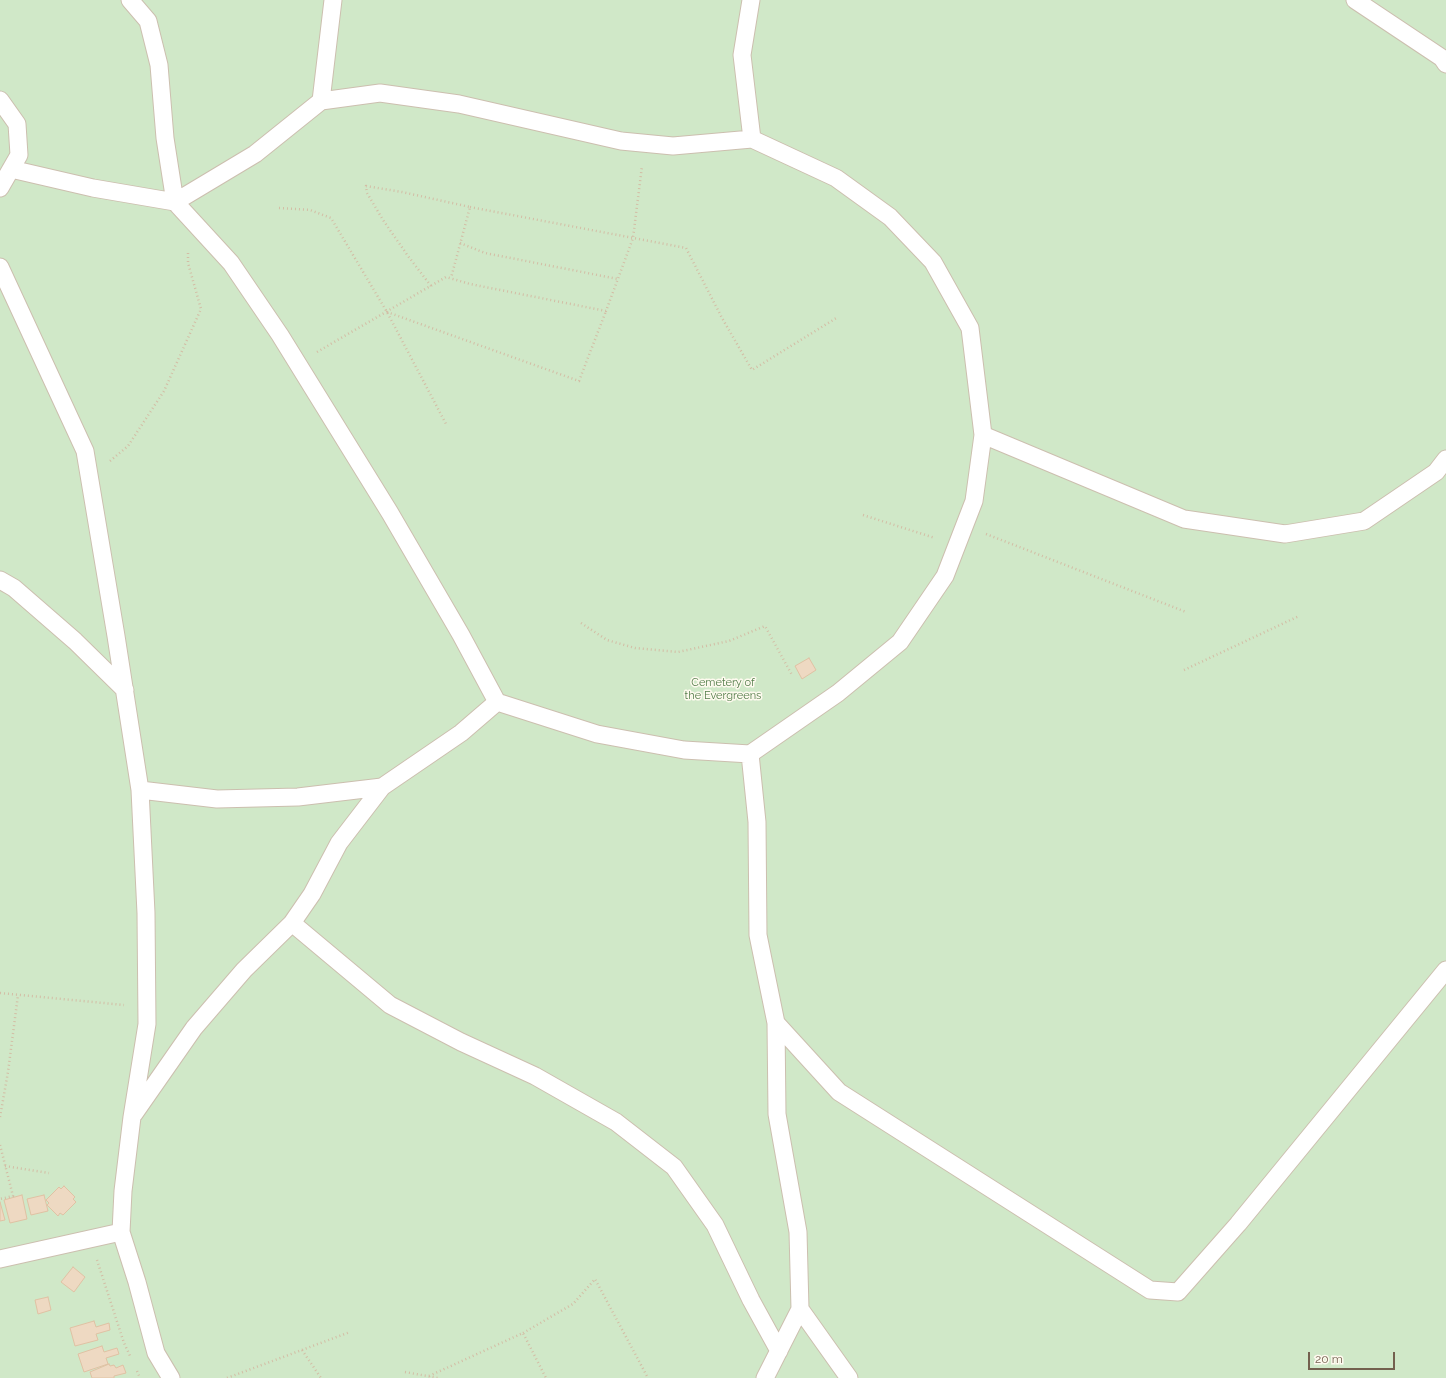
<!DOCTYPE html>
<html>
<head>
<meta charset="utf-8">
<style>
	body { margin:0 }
	#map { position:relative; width:1446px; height:1378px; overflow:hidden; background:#fbf6e8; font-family:Raleway,sans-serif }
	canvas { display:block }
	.scale { position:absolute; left:1308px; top:1352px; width:87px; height:18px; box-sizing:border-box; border:2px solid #73604e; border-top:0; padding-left:5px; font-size:12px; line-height:14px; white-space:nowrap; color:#73604e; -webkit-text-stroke:3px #fefaef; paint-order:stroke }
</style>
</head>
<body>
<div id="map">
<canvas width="1446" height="1378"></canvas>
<div class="scale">20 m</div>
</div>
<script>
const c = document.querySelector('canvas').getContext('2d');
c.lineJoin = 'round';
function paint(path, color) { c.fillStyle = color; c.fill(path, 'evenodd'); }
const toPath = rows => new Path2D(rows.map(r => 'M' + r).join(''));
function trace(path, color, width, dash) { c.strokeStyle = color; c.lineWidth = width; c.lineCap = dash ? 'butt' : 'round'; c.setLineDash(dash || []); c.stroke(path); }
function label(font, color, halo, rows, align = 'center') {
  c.font = font + ' Raleway,sans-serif'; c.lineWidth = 3; c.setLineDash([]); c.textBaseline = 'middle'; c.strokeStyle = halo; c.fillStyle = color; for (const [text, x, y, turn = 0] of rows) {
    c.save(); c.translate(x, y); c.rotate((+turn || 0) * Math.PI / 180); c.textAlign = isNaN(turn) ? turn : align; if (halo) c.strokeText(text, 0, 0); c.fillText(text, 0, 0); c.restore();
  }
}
paint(toPath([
	[0,0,1446,0,1446,1378,0,1378]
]), '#d0e8c8');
const building = toPath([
	[809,658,816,670,802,679,795,666,809,658],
	[64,1186,75,1197,73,1199,76,1202,63,1215,60,1213,58,1216,47,1205,49,1203,46,1200,59,1187,61,1189,64,1186],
	[22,1195,27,1219,10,1223,4,1200,22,1195],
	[44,1195,48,1211,31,1215,27,1199,44,1195],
	[0,1202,5,1220,0,1221,0,1202],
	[73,1267,85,1277,74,1292,61,1282,73,1267],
	[48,1297,51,1310,38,1314,35,1300,48,1297],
	[94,1321,96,1327,109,1323,110,1330,96,1334,98,1340,75,1346,70,1328,94,1321],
	[102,1346,104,1352,117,1348,119,1354,106,1358,108,1364,84,1372,78,1354,102,1346],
	[109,1364,110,1366,114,1365,116,1368,123,1365,126,1373,114,1376,114,1378,92,1378,90,1372,109,1364]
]);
paint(building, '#eed9c2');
trace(building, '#e0c2a4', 1);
const lane = toPath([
	[130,0,148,21,159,65,165,138,175,202,231,263,280,335,390,513,461,635,497,702,597,734,684,750,750,754,838,693,900,642,945,576,974,501,983,435,970,328,933,262,890,217,836,178,752,139,673,146,621,141,459,104,380,93,321,101],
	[751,0,742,55,752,139],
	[1355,0,1442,58,1446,64],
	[0,100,17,124,19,155,0,188],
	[11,169,93,188,175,202,255,154,321,101,333,0],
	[0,267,85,451,116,636,140,790,146,913,147,1024,132,1117,123,1191,121,1232,137,1282,156,1353,171,1378],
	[983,435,1184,519,1285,534,1364,521,1436,472,1446,459],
	[0,580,14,588,75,641,125,690],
	[750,754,757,822,758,935,776,1023,839,1092,1150,1290,1178,1292,1238,1224,1446,970],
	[140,790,217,799,298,797,382,787,461,733,497,702],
	[292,923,390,1005,461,1042,535,1076,616,1122,674,1167,715,1225,751,1300,779,1351],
	[134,1114,194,1028,244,970,292,923,312,894,339,843,382,787],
	[0,1259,121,1232],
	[800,1309,849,1378],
	[765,1378,800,1309,798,1232,777,1114,776,1023]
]);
trace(lane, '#ccbfaf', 19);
trace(toPath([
	[470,207,686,248,722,318,752,370,838,317],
	[279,208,310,210,331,218,387,312,446,424],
	[460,243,485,253,618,279],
	[431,286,408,256,383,220,367,193,366,186,402,192,470,207,451,278],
	[387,312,579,381,606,311],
	[317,352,446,277,470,284,606,311,633,238,642,166],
	[110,461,128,446,164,391,201,309,188,263,188,251],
	[863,515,935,538],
	[986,534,1186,612],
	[581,623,607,640,635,648,678,652,729,641,765,626,792,675],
	[1184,670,1299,616],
	[0,993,124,1005],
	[0,1117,8,1072,18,995],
	[0,1145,13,1196,0,1199],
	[5,1166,49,1173],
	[97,1260,124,1343,131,1358],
	[523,1333,573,1304,595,1279,648,1378],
	[302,1350,321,1378],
	[137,1371,140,1378],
	[405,1372,438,1378],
	[429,1376,523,1333,546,1378],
	[227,1378,350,1332]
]), '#d3bda5', 2.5, [1, 3]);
trace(lane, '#fff', 17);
label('11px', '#537d4a', '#fefaef', [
	["Cemetery of",723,683],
	["the Evergreens",723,696]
]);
</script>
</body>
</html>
